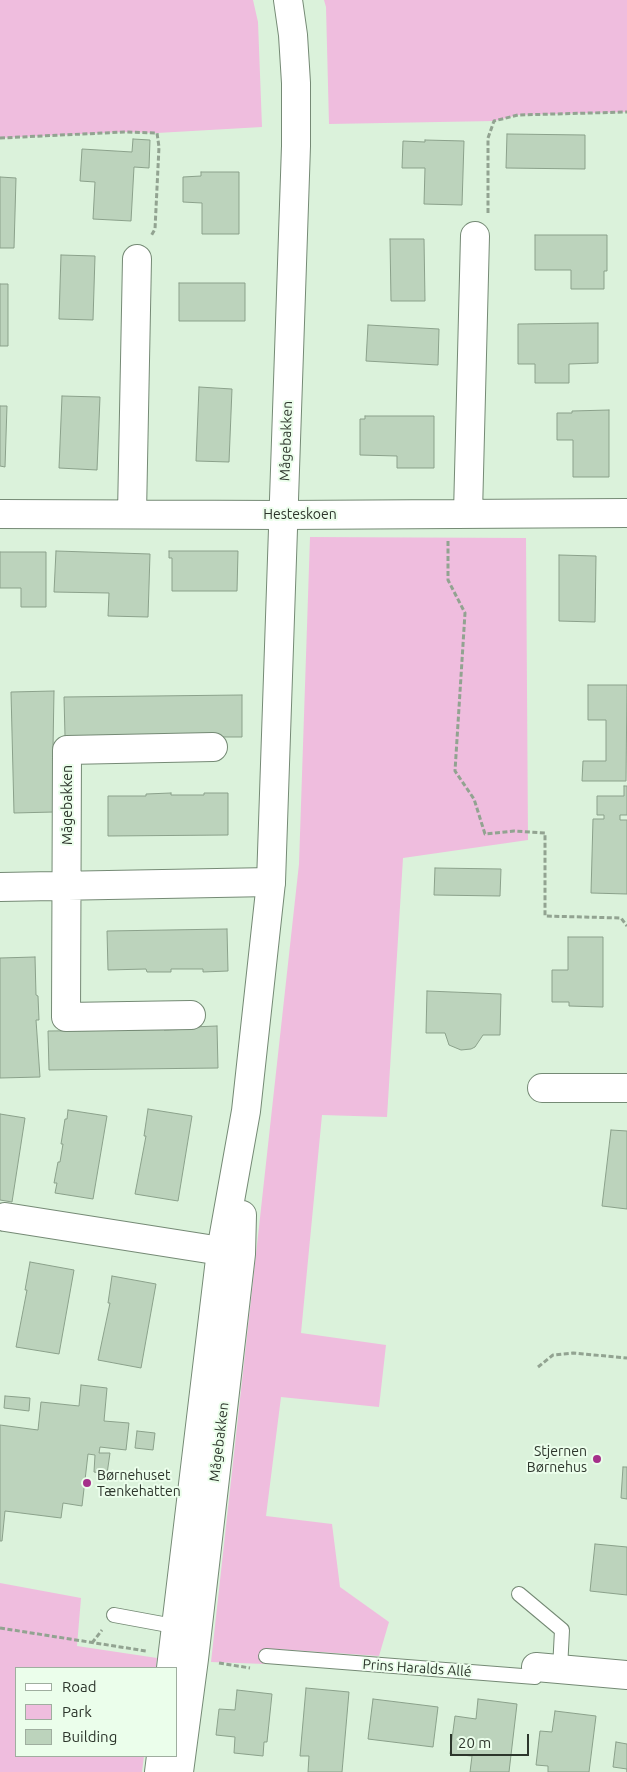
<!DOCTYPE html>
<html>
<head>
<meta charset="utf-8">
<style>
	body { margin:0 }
	#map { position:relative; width:627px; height:1772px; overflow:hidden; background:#dbf2db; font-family:Ubuntu,sans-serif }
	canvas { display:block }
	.legend { position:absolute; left:15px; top:1667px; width:162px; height:90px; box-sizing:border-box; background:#ebfeeb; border:1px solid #9fae9f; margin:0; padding:6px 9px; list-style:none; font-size:15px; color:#2d362c }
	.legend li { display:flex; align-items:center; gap:10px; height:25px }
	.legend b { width:25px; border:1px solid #9fae9f }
	.scale { position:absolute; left:450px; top:1734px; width:79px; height:22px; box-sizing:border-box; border:2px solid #2d362c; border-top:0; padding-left:6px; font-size:15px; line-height:18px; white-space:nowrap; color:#2d362c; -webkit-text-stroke:4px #ebfeeb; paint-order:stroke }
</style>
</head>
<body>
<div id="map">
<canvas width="627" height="1772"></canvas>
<ul class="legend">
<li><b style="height:6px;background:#fff"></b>Road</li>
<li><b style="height:14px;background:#efbdde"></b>Park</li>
<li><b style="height:14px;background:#bcd3bc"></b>Building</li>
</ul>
<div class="scale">20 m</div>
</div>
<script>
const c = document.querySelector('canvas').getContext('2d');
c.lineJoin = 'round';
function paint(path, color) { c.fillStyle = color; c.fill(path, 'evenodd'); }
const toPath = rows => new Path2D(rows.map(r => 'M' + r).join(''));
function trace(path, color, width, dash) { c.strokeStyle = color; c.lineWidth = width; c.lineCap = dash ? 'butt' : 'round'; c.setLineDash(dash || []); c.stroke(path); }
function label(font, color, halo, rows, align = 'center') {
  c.font = font + ' Ubuntu,sans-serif'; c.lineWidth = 4; c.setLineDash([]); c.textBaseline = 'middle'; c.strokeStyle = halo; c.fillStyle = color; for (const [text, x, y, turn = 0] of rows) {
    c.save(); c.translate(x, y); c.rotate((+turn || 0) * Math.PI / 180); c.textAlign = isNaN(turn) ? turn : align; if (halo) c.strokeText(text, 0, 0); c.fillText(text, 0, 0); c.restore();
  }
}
paint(toPath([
	[0,0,253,0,258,22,262,127,157,133,124,132,0,138],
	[324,0,627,0,627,112,518,115,494,121,329,124,326,7],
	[310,537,526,538,528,840,403,858,387,1117,322,1115,301,1333,386,1345,379,1407,281,1397,266,1516,332,1524,340,1587,389,1622,379,1656,276,1649,265,1664,211,1662,299,864],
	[0,1583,81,1598,77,1646,157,1658,156,1668,16,1668,16,1756,144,1756,142,1772,0,1772]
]), '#efbdde');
const building = toPath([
	[507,134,585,135,585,169,506,168,507,134],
	[133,139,150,140,149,168,134,167,131,221,93,219,95,182,80,181,82,149,132,152,133,139],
	[425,140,464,141,462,205,424,204,425,168,402,168,403,141,425,142,425,140],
	[201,172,239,172,239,234,202,234,202,203,183,202,183,177,201,176,201,172],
	[0,177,16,178,14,248,0,248,0,177],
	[535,235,607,235,607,271,604,271,604,289,571,289,571,270,535,270,535,235],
	[390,239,424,239,425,301,391,301,390,239],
	[61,255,95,256,93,320,59,319,61,255],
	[179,283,245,283,245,321,179,321,179,283],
	[0,284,8,284,8,346,0,346,0,284],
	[598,323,598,363,569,364,569,383,535,383,535,364,518,364,518,324,598,323],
	[368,325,439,329,438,365,366,361,368,325],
	[199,387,232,389,229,462,196,461,199,387],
	[62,396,100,397,97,470,59,468,62,396],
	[0,406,7,406,5,467,0,466,0,406],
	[609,410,609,477,573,477,573,440,557,440,557,413,572,413,572,411,609,410],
	[365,416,434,416,434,468,397,468,397,456,360,455,360,419,365,419,365,416],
	[56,551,150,554,148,617,108,616,109,593,54,592,56,551],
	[169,551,238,551,237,591,172,591,172,558,169,558,169,551],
	[0,552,46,552,46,607,21,607,21,588,0,588,0,552],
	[559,555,596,556,595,622,559,621,559,555],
	[588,685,627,685,626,781,582,781,583,761,606,761,606,720,588,720,588,685],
	[54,691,53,748,56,748,56,773,53,773,54,812,14,813,11,692,54,691],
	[242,695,242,737,219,737,219,734,65,736,64,697,242,695],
	[624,786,627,786,627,815,620,815,620,820,627,820,627,894,591,893,593,819,604,819,604,815,597,815,597,796,624,796,624,786],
	[171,793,171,795,204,795,204,793,228,793,228,835,108,836,108,796,146,796,146,794,171,793],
	[435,868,501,869,500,896,434,895,435,868],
	[227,929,228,971,203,972,203,969,171,969,171,972,147,972,146,969,108,970,107,931,227,929],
	[568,937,603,937,603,1007,569,1006,569,1002,552,1002,552,970,568,970,568,937],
	[35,957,36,995,38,996,39,1020,36,1020,40,1077,0,1078,0,958,35,957],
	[427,991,501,994,500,1035,483,1035,475,1047,471,1049,461,1050,449,1045,445,1033,426,1033,427,991],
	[217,1026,218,1068,49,1070,48,1031,140,1030,140,1028,164,1027,164,1030,193,1029,192,1027,217,1026],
	[148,1109,192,1116,178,1201,135,1194,146,1136,144,1136,148,1109],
	[68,1110,107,1116,93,1199,55,1193,57,1183,54,1183,58,1162,60,1162,63,1144,61,1144,65,1119,67,1119,68,1110],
	[0,1114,25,1118,12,1202,0,1200,0,1114],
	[611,1130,627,1131,627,1209,602,1206,611,1130],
	[30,1262,74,1270,59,1354,16,1347,27,1290,25,1290,30,1262],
	[112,1276,156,1284,141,1368,98,1360,110,1303,108,1303,112,1276],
	[81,1385,107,1388,104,1421,129,1423,126,1450,100,1447,99,1453,110,1453,107,1474,94,1472,95,1455,88,1454,82,1506,63,1503,61,1518,5,1511,2,1541,0,1541,0,1425,38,1430,41,1402,79,1406,81,1385],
	[5,1396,30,1398,29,1411,4,1408,5,1396],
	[137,1431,155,1433,153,1450,135,1448,137,1431],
	[623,1467,627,1467,627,1499,621,1498,623,1467],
	[595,1544,627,1547,627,1595,590,1591,595,1544],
	[306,1688,349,1692,342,1772,308,1772,309,1756,300,1756,306,1688],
	[237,1690,272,1694,267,1742,264,1742,263,1756,234,1753,235,1737,216,1735,219,1709,235,1710,237,1690],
	[373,1699,438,1707,433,1747,368,1739,373,1699],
	[478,1699,517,1704,509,1772,470,1772,472,1756,450,1754,455,1716,476,1719,478,1699],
	[555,1711,596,1716,589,1772,548,1772,548,1766,536,1765,540,1731,552,1732,555,1711],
	[616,1742,627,1744,627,1772,627,1769,613,1767,616,1742]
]);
paint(building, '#bcd3bc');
trace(building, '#8ba18b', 1);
const lane = toPath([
	[519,1594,562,1630,560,1669],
	[114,1615,179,1627],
	[266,1656,535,1677,536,1668]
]);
const street = toPath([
	[468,513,475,236],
	[0,514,284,515,627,513],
	[132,514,137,259],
	[0,887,271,882],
	[191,1015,66,1017,67,750,213,747],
	[542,1088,627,1088],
	[5,1217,221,1251],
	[536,1667,627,1675]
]);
const secondary = toPath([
	[171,1668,221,1251,246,1111,271,882,296,146,296,83,293,35,288,0],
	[159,1772,161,1756],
	[179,1772,194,1659,241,1254,242,1215]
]);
trace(lane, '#758a75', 16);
trace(street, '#758a75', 30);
trace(secondary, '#758a75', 30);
trace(toPath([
	[0,138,124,132,157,133,159,147,155,229,151,236],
	[488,213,488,138,494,121,518,115,627,112],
	[448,541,448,580,465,613,455,771,474,799,485,834,514,831,545,833,545,916,621,918,627,926],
	[538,1367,553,1355,573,1353,627,1358],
	[0,1628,146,1651],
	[92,1643,102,1630],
	[219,1663,250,1668]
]), '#92a391', 3, [5, 2.5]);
trace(lane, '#fff', 14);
trace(street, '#fff', 28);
trace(secondary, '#fff', 28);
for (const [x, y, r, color] of [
	[597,1459,5,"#a5308a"],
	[87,1483,5,"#a5308a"]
]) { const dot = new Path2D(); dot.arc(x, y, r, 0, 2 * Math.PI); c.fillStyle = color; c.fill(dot); trace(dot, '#ebfeeb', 2); }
label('14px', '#2d362c', '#ebfeeb', [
	["Mågebakken",286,441,-88],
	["Hesteskoen",300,514],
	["Mågebakken",67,805,-90],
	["Mågebakken",219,1442,-83],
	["Prins Haralds Allé",417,1668,4]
]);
label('14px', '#2d362c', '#ebfeeb', [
	["Stjernen",587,1451],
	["Børnehus",587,1467],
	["Børnehuset",97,1475,"left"],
	["Tænkehatten",97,1491,"left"]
], 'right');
</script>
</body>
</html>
